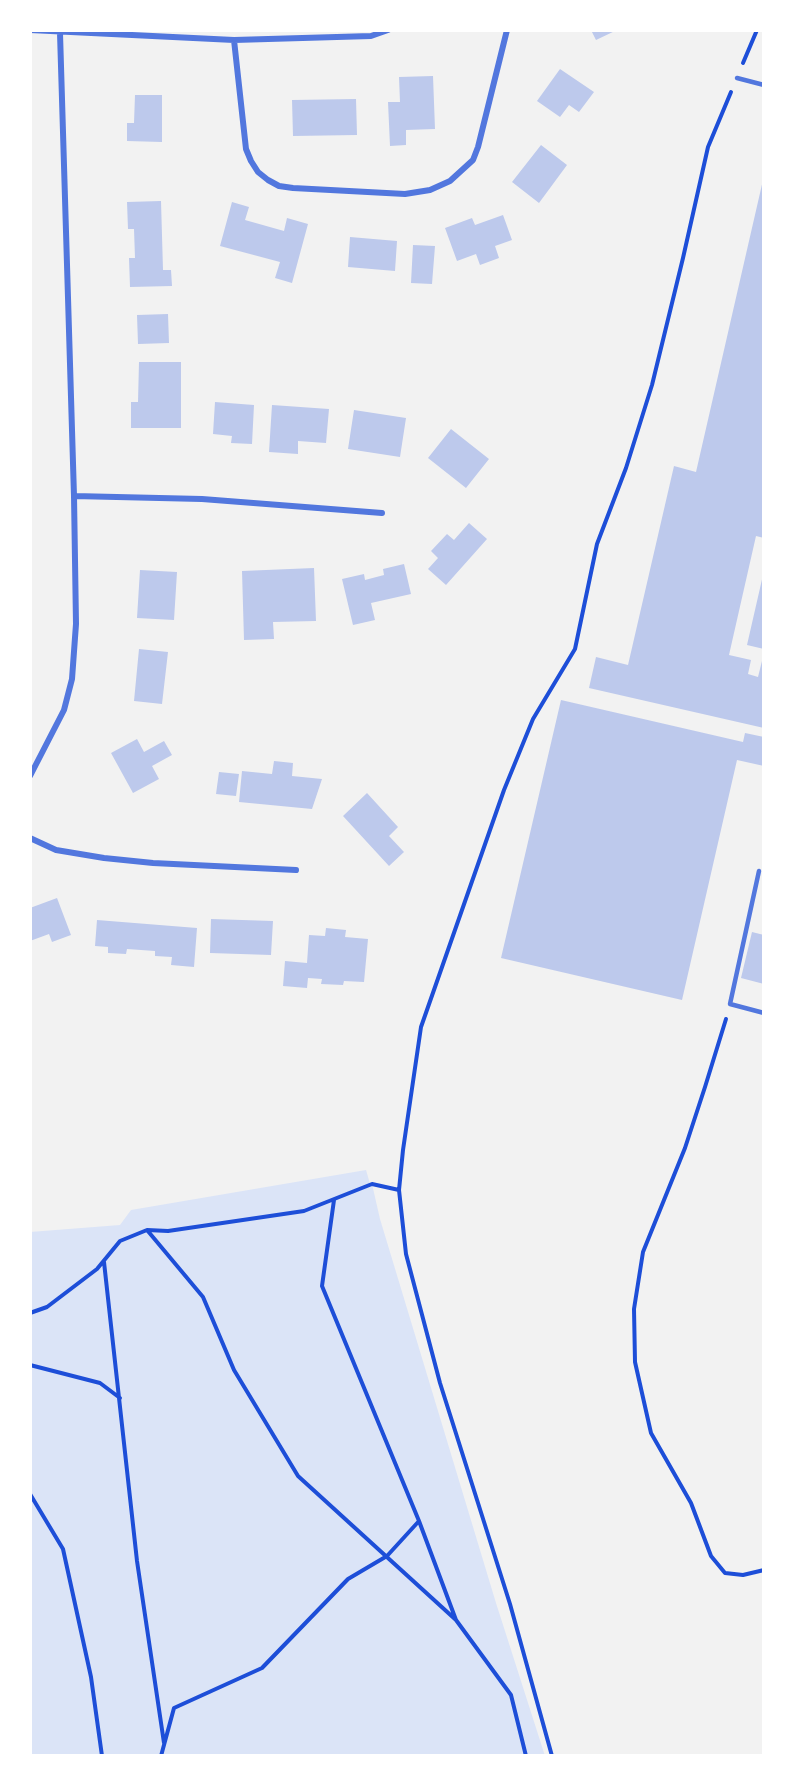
<!DOCTYPE html>
<html>
<head>
<meta charset="utf-8">
<style>
	body { margin:0 }
	#map { position:relative; width:794px; height:1786px; overflow:hidden; background:#f2f2f2; font-family:"Crimson Pro",serif }
	canvas { display:block }
	.frame { position:absolute; inset:0; border:32px solid #fff; pointer-events:none }
</style>
</head>
<body>
<div id="map">
<canvas width="794" height="1786"></canvas>
<div class="frame"></div>
</div>
<script>
const c = document.querySelector('canvas').getContext('2d');
c.lineJoin = 'round';
function paint(path, color) { c.fillStyle = color; c.fill(path, 'evenodd'); }
const toPath = rows => new Path2D(rows.map(r => 'M' + r).join(''));
function trace(path, color, width, dash) { c.strokeStyle = color; c.lineWidth = width; c.lineCap = dash ? 'butt' : 'round'; c.setLineDash(dash || []); c.stroke(path); }
paint(toPath([
	[366,1170,370,1184,372,1184,380,1219,496,1603,545,1756,30,1756,30,1232,120,1225,131,1210]
]), '#dbe4f7');
paint(toPath([
	[591,30,617,30,596,40],
	[560,69,594,92,579,112,569,105,560,117,537,101],
	[433,76,435,129,406,130,406,145,390,146,388,102,400,102,399,77],
	[135,95,162,95,162,142,127,141,127,123,134,123],
	[356,99,357,135,293,136,292,100],
	[541,145,567,165,539,203,512,182],
	[763,180,764,538,756,536,729,655,751,660,748,674,758,677,764,653,764,728,589,688,596,657,628,665,674,466,696,472],
	[161,201,163,270,171,270,172,286,130,287,129,258,135,258,134,229,128,229,127,202],
	[232,202,249,207,245,220,284,231,287,218,308,224,292,283,275,278,280,262,220,246],
	[503,215,512,240,495,246,499,258,480,265,476,254,457,261,445,228,472,218,475,225],
	[350,237,397,241,395,271,348,267],
	[413,245,435,246,432,284,411,283],
	[168,314,169,343,138,344,137,315],
	[139,362,181,362,181,428,131,428,131,402,138,402],
	[215,402,254,405,252,444,231,443,232,436,213,434],
	[272,405,329,409,326,443,298,441,298,454,269,452],
	[354,410,406,418,400,457,348,449],
	[451,429,489,459,466,488,428,458],
	[469,523,487,539,446,585,428,569,438,558,431,551,447,534,454,540],
	[404,564,411,594,371,603,375,620,353,625,342,579,364,574,365,580,384,575,383,569],
	[314,568,316,621,273,622,274,639,244,640,242,571],
	[140,570,177,572,174,620,137,618],
	[763,575,764,575,764,649,747,645],
	[139,649,168,652,162,704,134,701],
	[561,700,743,742,745,733,764,737,764,766,737,760,682,1000,501,958],
	[137,739,144,752,164,741,172,755,152,766,159,779,133,793,111,753],
	[274,761,293,763,292,776,322,779,312,809,239,802,242,771,272,774],
	[219,772,239,774,236,796,216,794],
	[367,793,398,827,389,836,404,852,389,866,343,816],
	[57,898,71,935,52,942,49,934,30,941,30,908],
	[211,919,273,921,271,955,210,953],
	[97,920,197,928,194,967,171,965,172,957,155,956,155,951,127,949,126,954,108,953,108,947,95,946],
	[326,928,346,930,345,937,368,939,364,982,344,981,343,985,321,984,322,979,308,978,307,988,283,986,285,961,307,963,309,935,325,936],
	[752,932,764,935,764,984,741,978]
]), '#bdc9ec');
trace(toPath([
	[743,63,757,30],
	[726,1019,705,1087,685,1148,643,1252,634,1309,635,1362,651,1433,691,1503,711,1556,725,1573,743,1575,764,1570],
	[399,1190,406,1254,440,1383,510,1604,552,1756],
	[334,1200,322,1286,419,1521,456,1620,511,1695,526,1756],
	[147,1230,203,1297,234,1370,298,1476,456,1620],
	[104,1262,137,1561,164,1743],
	[30,1313,47,1307,97,1269,120,1241,147,1230,168,1231,304,1211,372,1184,399,1190,403,1150,421,1027,504,790,533,719,575,649,597,544,626,468,652,385,683,258,708,147,731,92],
	[30,1365,100,1383,120,1398],
	[30,1494,63,1549,91,1677,102,1756],
	[161,1756,174,1708,262,1668,348,1579,387,1556,419,1521]
]), '#1d4ed8', 4);
trace(toPath([
	[737,78,764,85],
	[759,871,730,1004,764,1013]
]), '#5277de', 4.5);
trace(toPath([
	[30,30,234,40,371,36,388,30],
	[234,40,246,149,251,161,258,172,268,180,279,186,293,188,405,194,430,190,450,181,473,160,478,147,507,30],
	[74,496,202,499,382,513],
	[30,776,64,710,72,679,76,624,74,496,60,33,59,30],
	[30,838,56,850,104,858,153,863,296,870]
]), '#5277de', 6);
</script>
</body>
</html>
